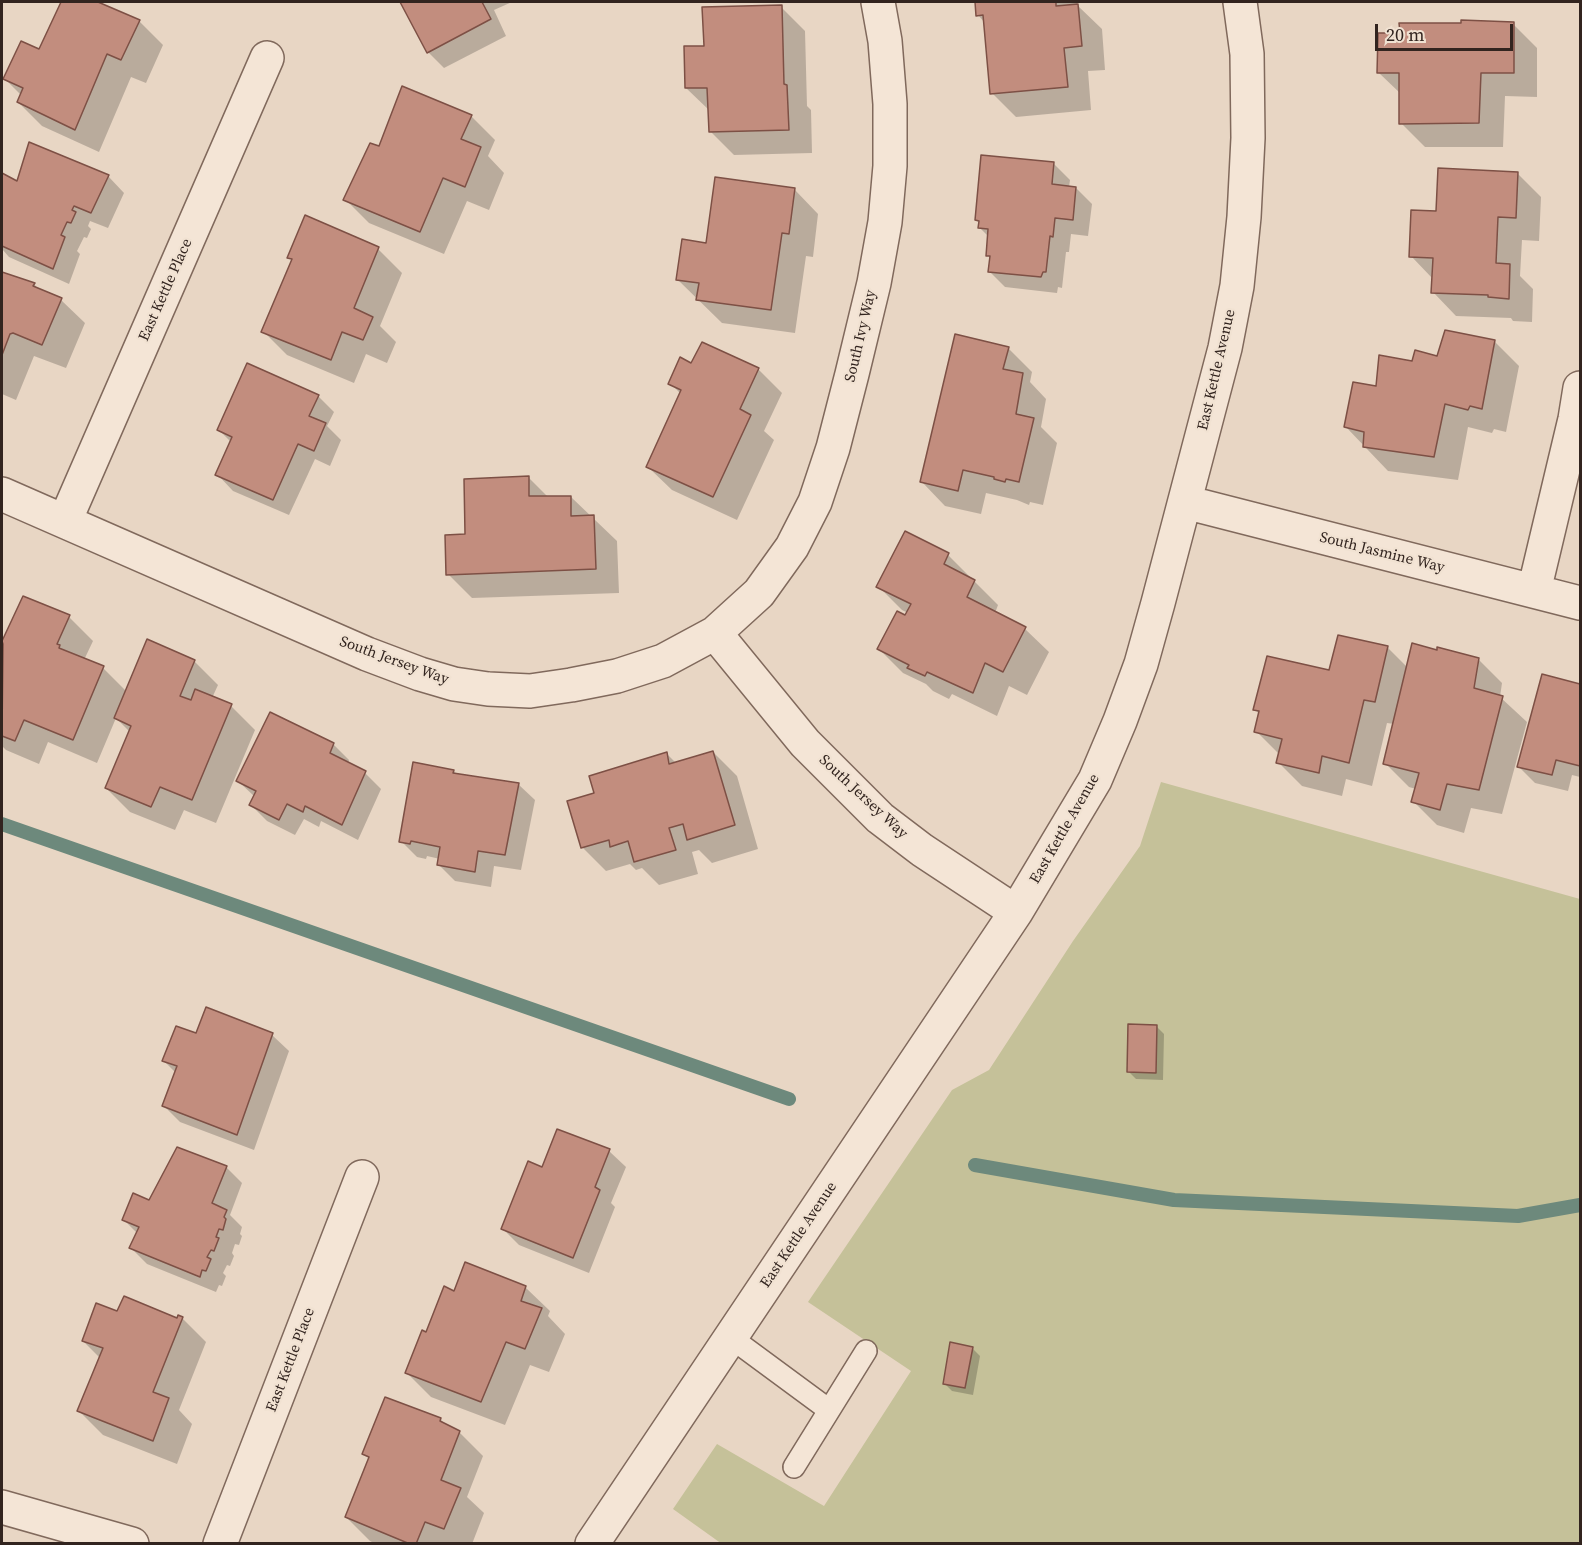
<!DOCTYPE html>
<html>
<head>
<meta charset="utf-8">
<style>
	body { margin:0 }
	#map { position:relative; width:1582px; height:1545px; overflow:hidden; background:#e8d6c4; font-family:"Source Serif 4",serif }
	canvas { display:block }
	.frame { position:absolute; inset:0; border:3px solid #32241f; pointer-events:none }
	.scale { position:absolute; left:1375px; top:24px; width:138px; height:27px; box-sizing:border-box; border:3px solid #32241f; border-top:0; padding-left:8px; font-size:18px; line-height:21px; white-space:nowrap; color:#32241f; -webkit-text-stroke:4px #f1e2d2; paint-order:stroke }
</style>
</head>
<body>
<div id="map">
<canvas width="1582" height="1545"></canvas>
<div class="frame"></div>
<div class="scale">20 m</div>
</div>
<script>
const c = document.querySelector('canvas').getContext('2d');
c.lineJoin = 'round';
function paint(path, color) { c.fillStyle = color; c.fill(path, 'evenodd'); }
const toPath = rows => new Path2D(rows.map(r => 'M' + r).join(''));
function trace(path, color, width, dash) { c.strokeStyle = color; c.lineWidth = width; c.lineCap = dash ? 'butt' : 'round'; c.setLineDash(dash || []); c.stroke(path); }
function label(font, color, halo, rows, align = 'center') {
  c.font = font + ' "Source Serif 4",serif'; c.lineWidth = 4.5; c.setLineDash([]); c.textBaseline = 'middle'; c.strokeStyle = halo; c.fillStyle = color; for (const [text, x, y, turn = 0] of rows) {
    c.save(); c.translate(x, y); c.rotate((+turn || 0) * Math.PI / 180); c.textAlign = isNaN(turn) ? turn : align; if (halo) c.strokeText(text, 0, 0); c.fillText(text, 0, 0); c.restore();
  }
}
paint(toPath([
	[1161,782,1580,899,1580,1543,722,1544,673,1509,717,1444,824,1506,911,1371,808,1302,952,1090,989,1070,1073,941,1140,846]
]), '#c5c199');
paint(toPath([
	[63,2,94,2,139,21,163,45,146,83,131,77,99,152,42,126,18,102,21,95,5,79,40,51],
	[400,2,512,2,494,10,506,36,444,68,428,52,404,6],
	[977,2,1077,2,1077,5,1102,29,1105,70,1088,71,1091,110,1016,117,992,93,985,23,978,15],
	[781,7,805,31,807,106,811,110,812,153,734,155,710,131,710,111,686,88],
	[1513,24,1537,48,1537,97,1505,96,1503,147,1425,147,1401,123,1401,94,1379,73,1401,35],
	[471,116,495,140,488,156,504,173,489,210,467,201,444,254,369,223,345,199,380,148],
	[1054,164,1070,180,1069,187,1076,188,1092,204,1088,236,1071,234,1069,252,1066,252,1062,288,1058,287,1057,293,1005,287,989,271,991,259,988,255,989,237,979,227,980,223,976,220],
	[1517,173,1541,197,1539,241,1522,240,1520,276,1533,289,1532,322,1513,321,1511,318,1456,316,1433,292,1433,279,1411,256],
	[2,175,18,183,108,176,124,193,108,228,90,221,88,226,91,229,87,238,84,237,77,251,80,254,69,284,9,257,2,249],
	[795,190,818,214,813,257,806,256,795,333,722,323,678,280,708,244],
	[378,249,402,273,380,326,396,342,387,363,366,354,354,383,287,355,263,331,292,261,289,257],
	[2,274,34,284,39,290,61,300,85,323,66,368,34,356,16,400,2,394],
	[1495,342,1519,366,1506,432,1494,429,1492,433,1468,427,1458,480,1388,471,1346,427,1377,388,1414,363],
	[1008,348,1032,372,1030,382,1046,399,1041,427,1057,443,1043,505,1030,502,1029,505,1017,500,986,493,981,514,945,506,922,482],
	[692,365,758,369,782,393,764,431,774,440,737,520,672,490,648,467,681,394,670,383],
	[318,396,334,412,327,426,341,440,330,466,315,459,289,515,233,491,217,474,231,442,219,430],
	[529,478,548,497,571,497,617,541,619,593,472,598,448,574,466,535],
	[948,555,998,605,995,613,1025,629,1049,652,1027,695,1009,686,997,716,952,694,949,699,933,691,926,684,903,673,879,649,908,613,902,610,878,586],
	[69,617,93,641,84,660,103,668,127,692,194,661,218,685,212,698,231,706,255,730,216,823,184,810,175,830,130,812,106,788,130,732,116,718,97,763,48,742,39,764,6,750,2,746,2,651,4,644,2,642,9,626],
	[1339,636,1388,648,1408,668,1478,659,1502,683,1500,697,1527,722,1502,814,1471,808,1464,833,1437,825,1413,801,1416,789,1409,787,1385,763,1394,724,1387,723,1372,786,1346,779,1342,796,1302,786,1278,762,1280,755,1256,731,1260,714,1255,710,1330,672],
	[1543,675,1580,686,1580,777,1572,775,1568,791,1535,783,1519,767],
	[333,744,349,760,348,764,365,773,381,789,358,840,321,821,319,827,304,819,295,835,267,821,251,805,255,797,238,781],
	[713,752,737,776,758,849,712,863,699,850,692,852,698,874,659,885,642,868,636,870,630,864,606,871,582,847,596,794,667,754,676,763],
	[454,771,457,775,518,784,535,800,521,870,494,866,491,887,455,881,439,865,440,859,427,856,426,859,417,857,401,841],
	[207,1009,272,1035,289,1051,254,1150,180,1122,164,1106,176,1073,163,1060,197,1035],
	[1156,1026,1164,1034,1163,1080,1136,1079,1128,1071],
	[558,1130,609,1151,626,1167,611,1203,615,1207,589,1273,519,1245,503,1229,542,1169],
	[226,1167,242,1183,230,1215,242,1227,240,1234,242,1236,239,1245,235,1244,232,1253,234,1256,230,1266,227,1265,223,1273,226,1276,222,1286,219,1285,216,1292,147,1264,131,1248,138,1234,124,1220,150,1202],
	[466,1264,526,1288,550,1311,548,1316,565,1334,549,1372,530,1365,505,1425,431,1397,407,1373,427,1334,455,1293],
	[118,1313,177,1319,182,1318,206,1342,179,1410,192,1424,177,1464,103,1435,79,1411,100,1358,83,1341],
	[972,1348,980,1356,973,1395,952,1391,944,1383],
	[440,1419,447,1426,459,1432,483,1456,467,1497,484,1513,472,1544,376,1544,370,1541,346,1517,370,1459,364,1454]
]), '#0003');
trace(toPath([
	[2,824,789,1099],
	[975,1165,1174,1200,1518,1216,1580,1205]
]), '#6d897c', 14);
const building = toPath([
	[61,2,98,2,140,20,121,60,107,54,75,130,17,102,23,88,3,79,21,41,39,49,61,2],
	[400,2,482,2,491,19,427,53,400,2],
	[975,2,1056,2,1056,6,1078,4,1082,46,1064,48,1068,87,990,94,983,15,976,16,975,2],
	[782,5,784,84,787,85,789,130,709,132,707,88,685,88,684,46,704,46,702,7,782,5],
	[1461,20,1514,22,1514,73,1481,73,1479,123,1399,124,1399,73,1377,73,1378,33,1400,33,1399,23,1461,23,1461,20],
	[402,86,472,115,461,139,481,147,465,187,443,178,420,232,343,200,370,143,379,146,402,86],
	[29,142,109,175,91,213,74,206,72,210,76,212,71,223,67,222,61,235,65,237,53,269,2,246,2,173,17,181,29,142],
	[981,155,1054,162,1052,184,1076,187,1073,220,1055,218,1053,237,1050,236,1046,272,1043,272,1041,277,988,272,990,256,986,256,988,229,978,228,979,221,975,220,981,155],
	[1438,168,1518,172,1516,218,1498,217,1496,263,1510,264,1509,299,1488,297,1488,295,1431,293,1433,258,1409,257,1411,210,1436,211,1438,168],
	[715,177,795,188,789,234,782,233,771,310,696,300,699,283,676,280,682,239,706,243,715,177],
	[305,215,379,247,354,308,373,317,363,340,342,332,331,360,261,332,292,259,287,258,305,215],
	[2,272,35,283,33,286,62,298,42,345,13,333,10,334,2,355,2,272],
	[1445,330,1495,340,1482,409,1470,406,1468,410,1445,404,1434,457,1363,447,1364,432,1344,427,1353,382,1376,386,1379,355,1412,361,1415,350,1437,356,1445,330],
	[955,334,1009,347,1003,369,1023,373,1016,414,1034,418,1019,482,1006,479,1005,482,994,479,994,477,963,470,958,491,920,482,955,334],
	[702,342,759,368,740,409,751,415,713,497,646,467,681,390,668,384,680,357,691,363,702,342],
	[247,363,319,395,309,416,326,423,314,451,298,444,273,500,215,475,232,437,217,430,247,363],
	[529,476,529,496,571,496,571,516,594,515,596,569,446,575,445,535,465,534,464,479,529,476],
	[905,531,949,553,944,564,975,580,967,597,1026,627,1003,672,985,663,973,693,927,672,925,676,907,668,909,665,877,649,897,611,905,615,911,604,876,587,905,531],
	[23,596,70,615,57,644,60,645,59,648,104,666,73,740,24,720,15,741,2,736,3,644,2,641,23,596],
	[1338,635,1388,646,1375,702,1364,700,1349,763,1322,756,1319,773,1276,763,1282,739,1254,732,1259,711,1253,710,1267,656,1329,670,1338,635],
	[147,639,195,660,180,696,191,700,195,689,232,704,192,800,160,787,151,807,105,788,131,726,114,718,147,639],
	[1412,643,1437,650,1437,647,1479,658,1474,688,1503,696,1479,790,1447,784,1440,810,1411,802,1419,773,1383,764,1412,643],
	[1542,674,1580,684,1580,766,1556,760,1552,775,1517,767,1542,674],
	[270,712,334,743,330,753,366,771,342,825,305,806,303,812,287,804,279,820,249,805,256,791,236,781,270,712],
	[713,751,735,825,687,840,683,824,669,828,676,850,634,862,628,841,610,847,609,840,581,848,567,801,594,793,589,776,667,752,669,764,713,751],
	[413,762,454,770,453,773,519,783,505,855,478,851,475,872,437,865,440,847,411,841,410,844,399,842,413,762],
	[206,1007,273,1033,237,1135,162,1106,177,1066,162,1061,176,1026,196,1033,206,1007],
	[1128,1024,1157,1025,1156,1073,1127,1072,1128,1024],
	[557,1129,610,1149,595,1187,600,1190,573,1258,501,1229,528,1161,542,1167,557,1129],
	[177,1147,227,1166,212,1203,227,1210,224,1217,226,1219,223,1230,219,1229,216,1237,219,1238,214,1251,211,1250,207,1257,211,1259,206,1271,202,1270,200,1277,129,1248,139,1227,122,1220,133,1193,149,1200,177,1147],
	[465,1262,526,1286,521,1301,542,1308,525,1349,506,1342,481,1402,405,1373,422,1330,426,1332,444,1286,454,1291,465,1262],
	[124,1296,177,1318,178,1315,183,1317,153,1392,169,1398,153,1441,77,1411,103,1348,82,1341,96,1303,117,1311,124,1296],
	[950,1342,973,1347,965,1388,943,1384,950,1342],
	[385,1397,441,1418,440,1421,460,1431,441,1480,461,1488,444,1529,425,1522,416,1544,410,1544,345,1517,369,1457,362,1454,385,1397]
]);
paint(building, '#c28d7e');
trace(building, '#7d5045', 1.5);
const service = toPath([
	[730,1337,829,1410],
	[794,1467,866,1351]
]);
const minor = toPath([
	[2,494,367,654,420,674,454,684,488,689,530,691,571,685,617,676,663,661,715,633,759,593,792,547,815,502,833,448,852,374,874,283,885,222,890,166,890,104,885,41,878,2],
	[1185,502,1580,603],
	[65,521,267,58],
	[1534,591,1575,419,1580,388],
	[715,633,805,743,880,818,922,850,1016,912],
	[2,1507,132,1544],
	[220,1544,362,1177],
	[592,1544,1016,912,1095,780,1120,721,1141,664,1158,603,1225,348,1237,286,1244,217,1248,138,1247,54,1240,2]
]);
trace(service, '#80695c', 24);
trace(minor, '#80695c', 36);
trace(service, '#f4e5d6', 21);
trace(minor, '#f4e5d6', 33);
label('15px', '#32241f', '#f1e2d2', [
	["East Kettle Place",166,290,-66],
	["South Ivy Way",861,336,-77],
	["East Kettle Avenue",1217,370,-77],
	["South Jasmine Way",1382,553,14],
	["South Jersey Way",394,661,20],
	["South Jersey Way",863,797,43],
	["East Kettle Avenue",1065,829,-60],
	["East Kettle Avenue",799,1235,-56],
	["East Kettle Place",291,1360,-69]
]);
</script>
</body>
</html>
